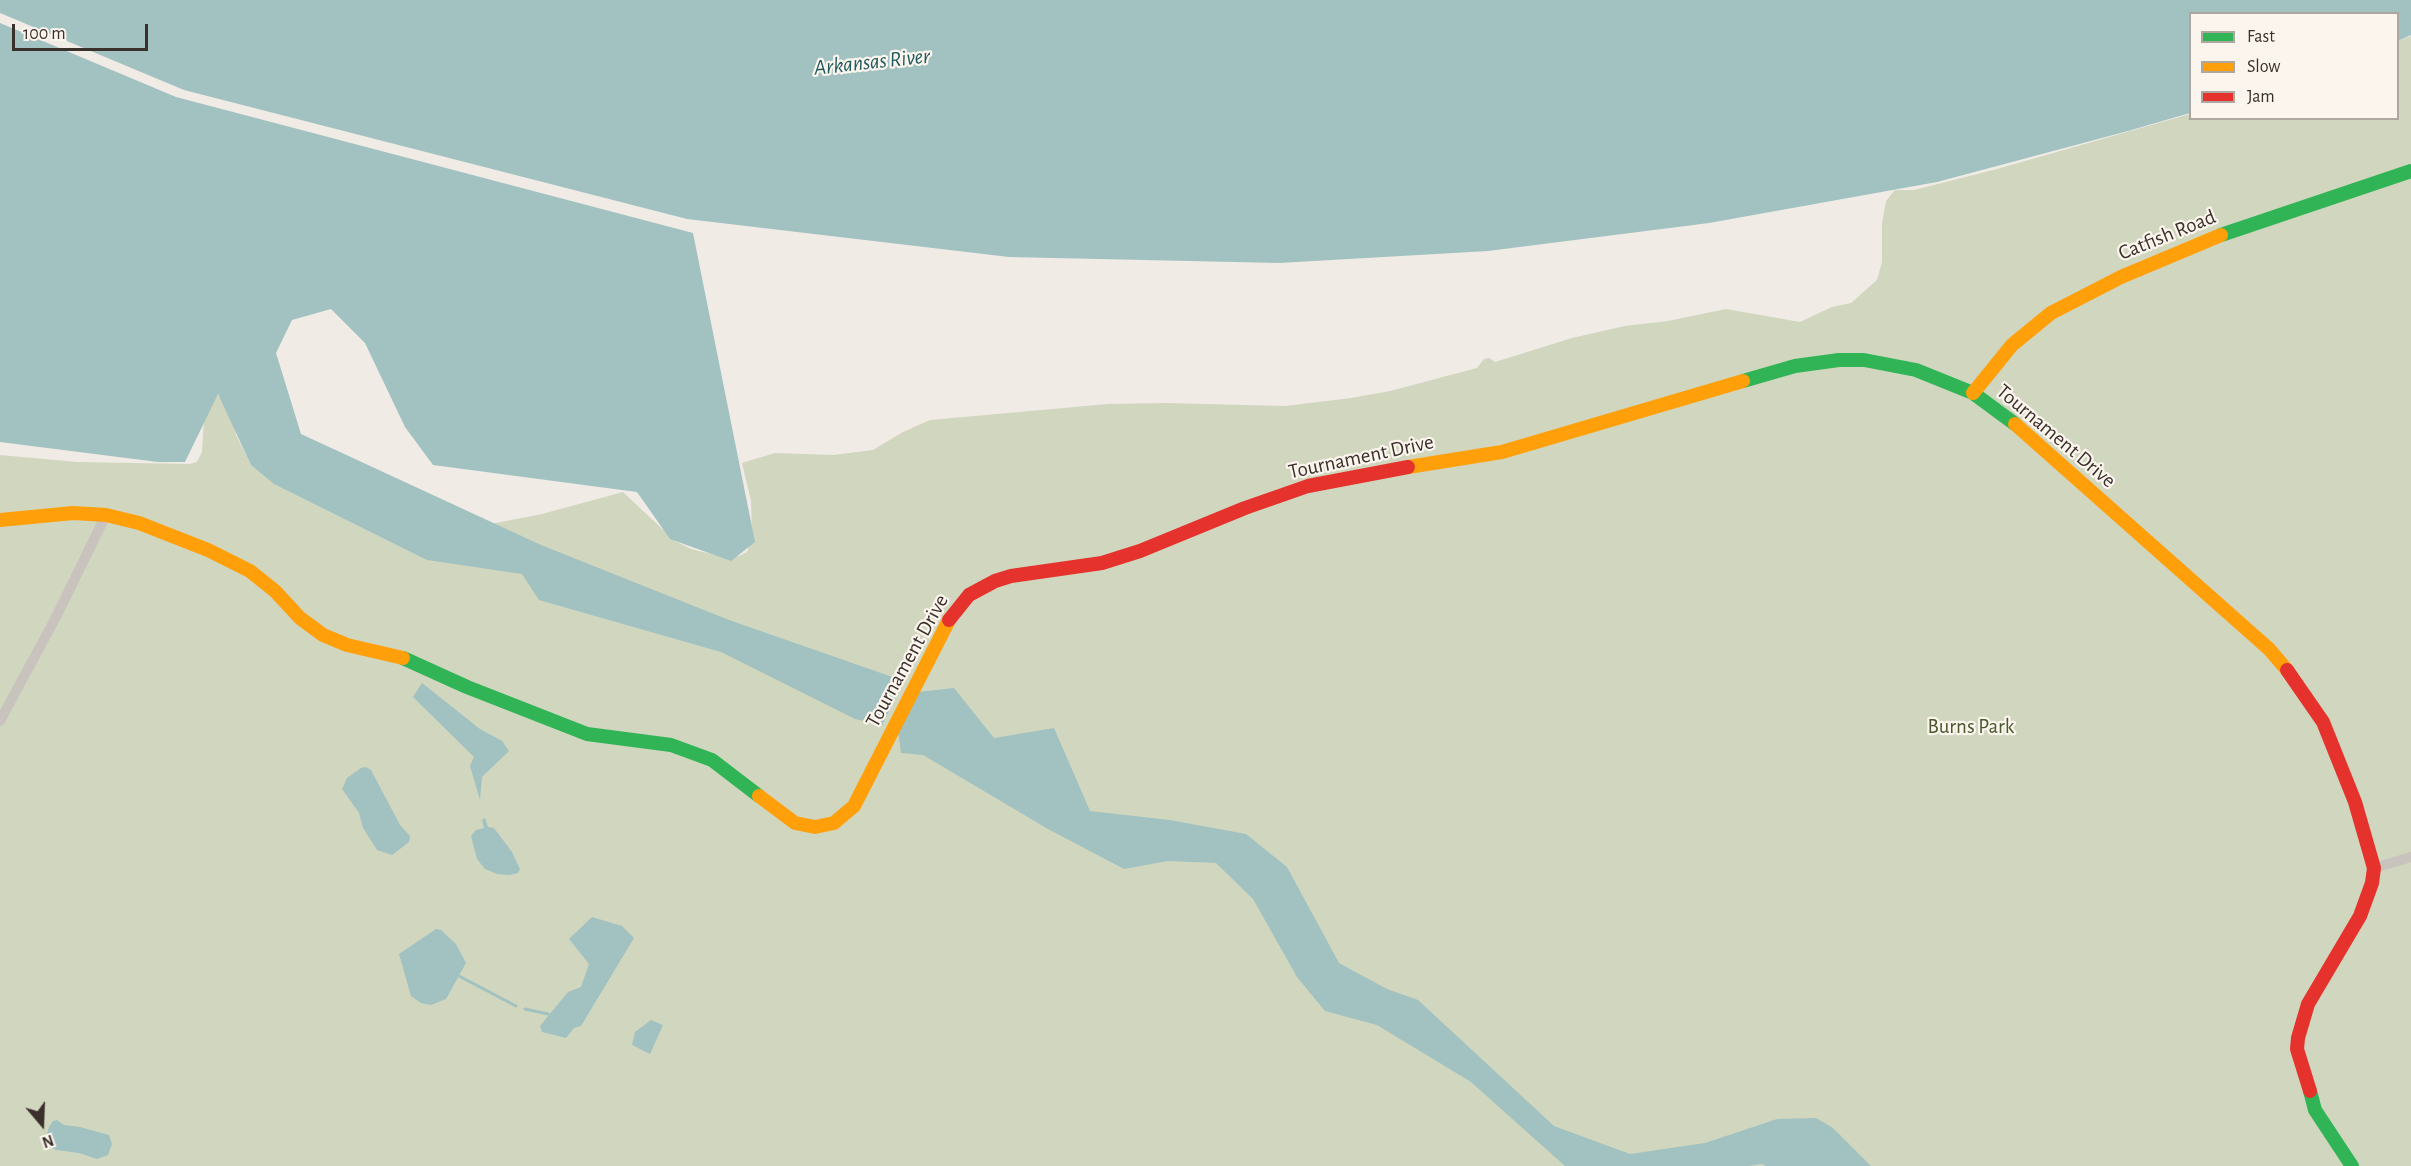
<!DOCTYPE html>
<html>
<head>
<meta charset="utf-8">
<style>
	body { margin:0 }
	#map { position:relative; width:2411px; height:1166px; overflow:hidden; background:#f0ebe5; font-family:"Alegreya Sans",sans-serif }
	canvas { display:block }
	.legend { position:absolute; left:2189px; top:12px; width:210px; height:108px; box-sizing:border-box; background:#fbf5ee; border:2px solid #aea6a0; margin:0; padding:8px 10px; list-style:none; font-size:18px; color:#3b302b }
	.legend li { display:flex; align-items:center; gap:12px; height:30px }
	.legend b { width:30px; border:2px solid #aea6a0 }
	.north { position:absolute; left:12px; top:1094px; width:60px; height:60px; -webkit-text-stroke:4px #fbf5ee; paint-order:stroke; rotate:161deg; font-size:16px; font-weight:700; line-height:24px; text-align:center; color:#3b302b }
	.north::after { content:''; display:block; margin:auto; width:21px; height:27px; background:#3b302b; clip-path:polygon(50% 0,100% 100%,50% 72%,0 100%) }
	.scale { position:absolute; left:12px; top:24px; width:136px; height:27px; box-sizing:border-box; border:3px solid #3b302b; border-top:0; padding-left:8px; font-size:18px; line-height:21px; white-space:nowrap; color:#3b302b; -webkit-text-stroke:4px #fbf5ee; paint-order:stroke }
</style>
</head>
<body>
<div id="map">
<canvas width="2411" height="1166"></canvas>
<ul class="legend">
<li><b style="height:8px;background:#30b455"></b>Fast</li>
<li><b style="height:8px;background:#ff9f0a"></b>Slow</li>
<li><b style="height:8px;background:#e5322d"></b>Jam</li>
</ul>
<div class="north">N</div>
<div class="scale">100 m</div>
</div>
<script>
const c = document.querySelector('canvas').getContext('2d');
c.lineJoin = 'round';
function paint(path, color) { c.fillStyle = color; c.fill(path, 'evenodd'); }
const toPath = rows => new Path2D(rows.map(r => 'M' + r).join(''));
function trace(path, color, width, dash) { c.strokeStyle = color; c.lineWidth = width; c.lineCap = dash ? 'butt' : 'round'; c.setLineDash(dash || []); c.stroke(path); }
function label(font, color, halo, rows, align = 'center') {
  c.font = font + ' "Alegreya Sans",sans-serif'; c.lineWidth = 4.5; c.setLineDash([]); c.textBaseline = 'middle'; c.strokeStyle = halo; c.fillStyle = color; for (const [text, x, y, turn = 0] of rows) {
    c.save(); c.translate(x, y); c.rotate((+turn || 0) * Math.PI / 180); c.textAlign = isNaN(turn) ? turn : align; if (halo) c.strokeText(text, 0, 0); c.fillText(text, 0, 0); c.restore();
  }
}
paint(toPath([
	[2411,36,2411,1166,0,1166,0,455,77,462,190,464,197,462,202,452,205,403,216,395,228,399,236,435,251,465,331,508,354,524,384,531,475,527,542,514,623,492,675,541,691,549,727,558,739,556,747,552,752,537,751,501,742,463,775,453,833,455,873,450,903,432,930,420,1108,404,1167,403,1285,406,1351,398,1390,391,1477,368,1484,359,1489,358,1495,362,1572,338,1625,326,1668,321,1726,309,1800,322,1832,307,1851,303,1877,280,1882,262,1882,223,1886,201,1895,190,1914,190,1997,169,2190,114,2190,118,2398,118,2398,41]
]), '#d1d6bf');
paint(toPath([
	[0,0,2411,0,2411,35,2398,41,2398,14,2190,14,2190,113,2128,131,1937,182,1709,223,1488,251,1279,263,1009,257,687,219,184,90,0,13],
	[0,23,176,97,693,233,755,542,731,561,670,539,637,492,433,465,405,427,365,343,331,309,292,320,276,353,301,434,541,545,729,620,904,681,882,725,855,719,721,652,539,600,522,574,427,560,274,484,251,465,218,394,185,462,158,462,0,442],
	[422,683,480,729,502,741,509,751,482,777,480,800,470,766,474,757,413,697],
	[954,688,994,738,1054,728,1090,811,1170,820,1246,834,1287,867,1339,963,1387,989,1418,1000,1554,1126,1630,1154,1705,1143,1777,1119,1816,1118,1833,1128,1871,1166,1766,1166,1762,1164,1748,1166,1565,1166,1471,1082,1377,1025,1325,1011,1297,977,1253,899,1216,863,1168,861,1124,869,1048,829,923,755,901,753,898,731,918,692],
	[366,767,371,770,400,825,410,836,409,842,392,855,377,850,363,828,359,813,342,789,347,778,361,768],
	[485,818,488,827,494,828,512,852,520,869,518,873,510,875,497,874,485,869,477,859,471,836,476,830,484,828,482,820],
	[592,917,622,926,634,938,581,1026,574,1028,566,1038,542,1032,540,1026,568,992,581,987,589,964,569,939],
	[436,929,441,930,456,944,466,963,446,999,431,1005,421,1003,411,996,399,954],
	[651,1020,663,1025,650,1054,632,1045,635,1032],
	[57,1120,64,1125,80,1127,109,1135,112,1144,108,1155,97,1159,79,1153,56,1150,44,1144,49,1127,53,1121]
]), '#a1c2c1');
trace(toPath([
	[459,976,516,1006],
	[525,1009,548,1014]
]), '#a1c2c1', 3);
trace(toPath([
	[0,721,56,617,106,515],
	[2374,868,2411,857]
]), '#c9c3be', 10);
trace(toPath([
	[2221,235,2411,171],
	[1743,381,1795,366,1839,360,1864,360,1916,370,1973,393,2015,424],
	[403,658,467,687,587,734,671,745,712,760,759,796],
	[2310,1091,2315,1110,2352,1166]
]), '#30b455', 14);
trace(toPath([
	[1973,393,2012,345,2051,313,2121,277,2221,235],
	[2015,424,2269,649,2287,670],
	[1408,467,1502,452,1743,381],
	[0,520,73,513,106,515,139,523,208,550,250,571,275,591,300,618,323,635,347,645,403,658],
	[759,796,795,823,815,827,834,823,854,806,949,620]
]), '#ff9f0a', 14);
trace(toPath([
	[949,620,969,595,995,581,1011,576,1102,563,1140,551,1245,508,1308,486,1408,467],
	[2287,670,2323,722,2355,802,2374,868,2372,883,2360,916,2308,1004,2298,1038,2297,1049,2310,1091]
]), '#e5322d', 14);
label('21px', '#3b302b', '#fbf5ee', [
	["Catfish Road",2167,235,-22],
	["Tournament Drive",2056,436,40],
	["Tournament Drive",1361,457,-12],
	["Tournament Drive",907,661,-61]
]);
label('21px', '#4a5a2e', '#fbf5ee', [
	["Burns Park",1971,727]
]);
label('italic 22px', '#1f5a5e', '#fbf5ee', [
	["Arkansas River",872,62,-6]
]);
</script>
</body>
</html>
